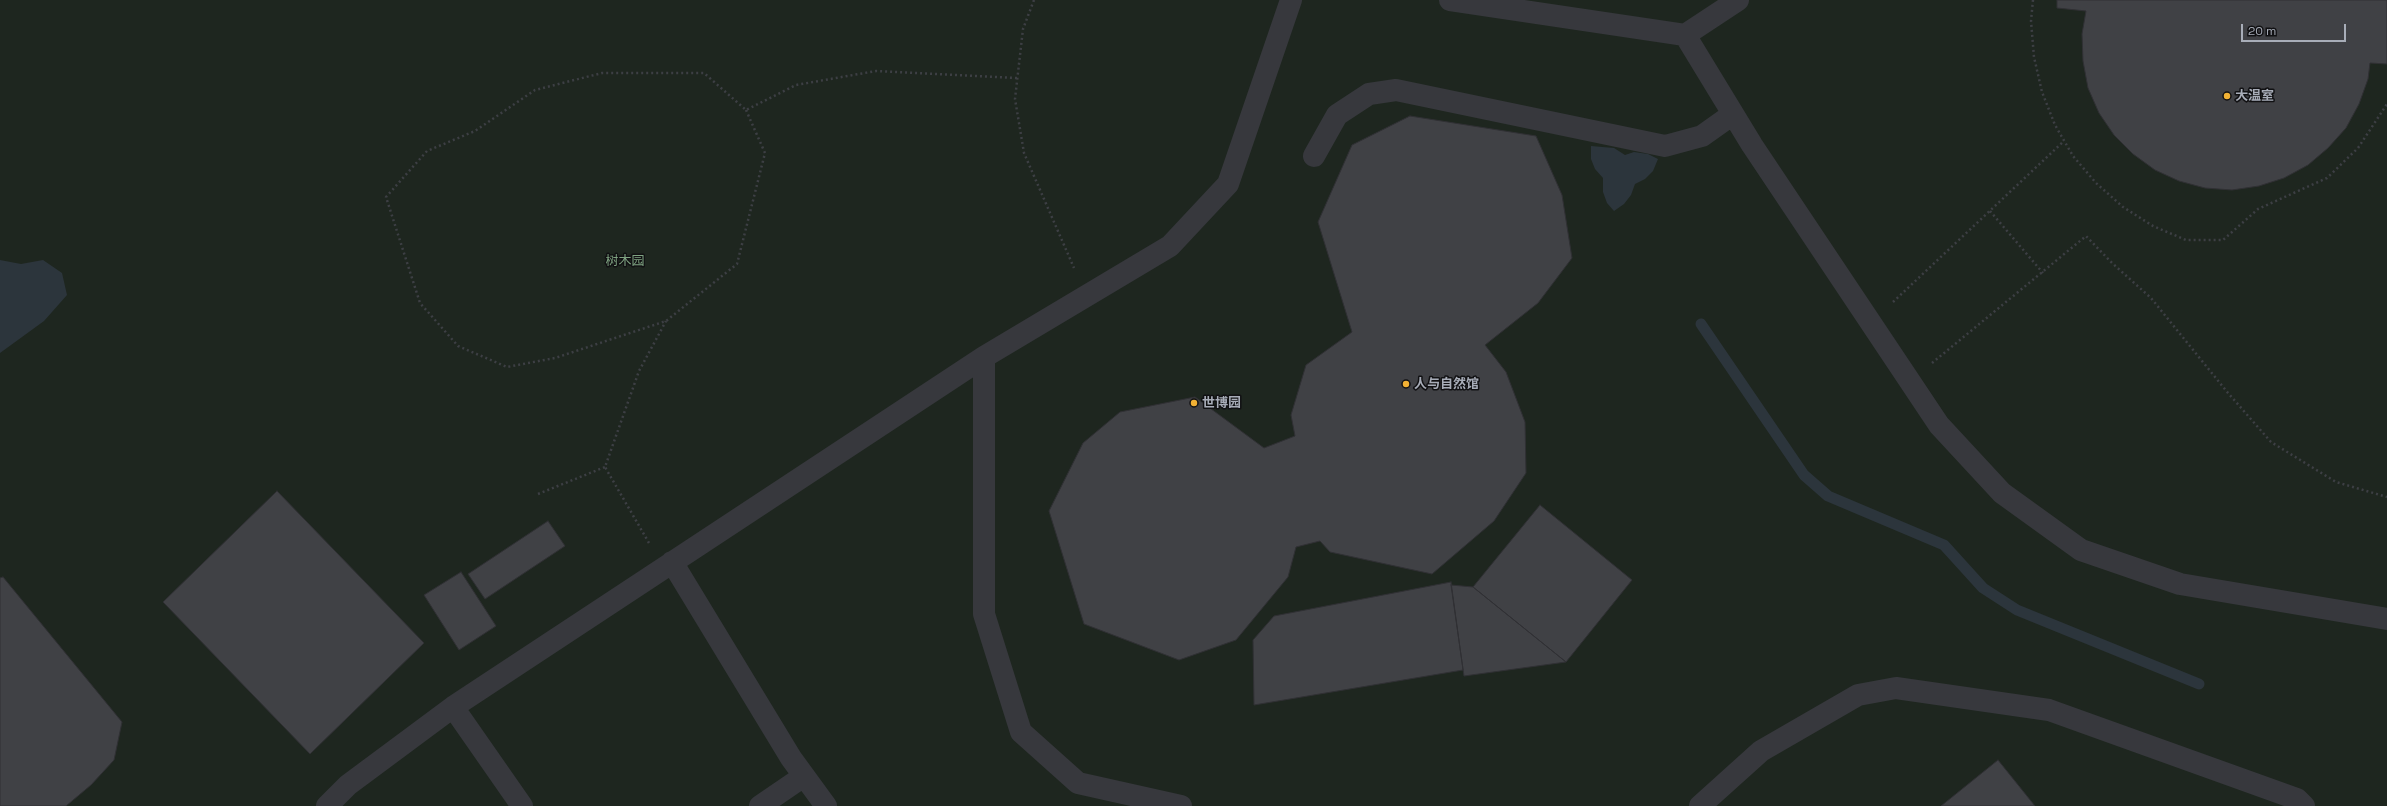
<!DOCTYPE html>
<html>
<head>
<meta charset="utf-8">
<style>
	body { margin:0 }
	#map { position:relative; width:2387px; height:806px; overflow:hidden; background:#161618; font-family:"Space Grotesk",sans-serif }
	canvas { display:block }
	.scale { position:absolute; left:2241px; top:24px; width:105px; height:18px; box-sizing:border-box; border:2px solid #a8adb8; border-top:0; padding-left:5px; font-size:12px; line-height:14px; white-space:nowrap; color:#a8adb8; -webkit-text-stroke:3px #111113; paint-order:stroke }
</style>
</head>
<body>
<div id="map">
<canvas width="2387" height="806"></canvas>
<div class="scale">20 m</div>
</div>
<script>
const c = document.querySelector('canvas').getContext('2d');
c.lineJoin = 'round';
function paint(path, color) { c.fillStyle = color; c.fill(path, 'evenodd'); }
const toPath = rows => new Path2D(rows.map(r => 'M' + r).join(''));
function trace(path, color, width, dash) { c.strokeStyle = color; c.lineWidth = width; c.lineCap = dash ? 'butt' : 'round'; c.setLineDash(dash || []); c.stroke(path); }
function label(font, color, halo, rows, align = 'center') {
  c.font = font + ' "Space Grotesk","Noto Sans SC",sans-serif'; c.lineWidth = 3; c.setLineDash([]); c.textBaseline = 'middle'; c.strokeStyle = halo; c.fillStyle = color; for (const [text, x, y, turn = 0] of rows) {
    c.save(); c.translate(x, y); c.rotate((+turn || 0) * Math.PI / 180); c.textAlign = isNaN(turn) ? turn : align; if (halo) c.strokeText(text, 0, 0); c.fillText(text, 0, 0); c.restore();
  }
}
paint(toPath([
	[0,0,2387,0,2387,806,0,806]
]), '#1e261f');
paint(toPath([
	[1591,146,1614,148,1625,155,1634,152,1648,154,1658,159,1653,171,1645,179,1635,184,1631,195,1624,204,1614,211,1607,203,1603,192,1603,178,1595,169,1591,159],
	[0,260,21,264,43,260,62,273,67,295,44,321,0,353]
]), '#2c353c');
trace(toPath([
	[1701,324,1804,475,1828,496,1944,545,1983,588,2017,610,2199,684]
]), '#2c353c', 11);
const building = toPath([
	[2057,0,2387,0,2387,64,2370,63,2368,79,2359,104,2346,128,2328,148,2308,165,2284,178,2259,186,2232,190,2205,188,2179,181,2155,170,2133,154,2114,135,2099,113,2088,88,2083,61,2082,34,2086,11,2057,8,2057,0],
	[1410,116,1536,136,1562,195,1572,258,1538,303,1485,345,1506,372,1525,422,1526,473,1494,521,1432,574,1330,552,1320,541,1296,547,1288,577,1236,640,1179,660,1084,624,1049,511,1083,443,1120,412,1195,397,1264,448,1295,436,1291,415,1306,365,1352,332,1318,222,1352,145,1410,116],
	[277,491,424,643,310,754,163,602,277,491],
	[1540,505,1632,580,1566,662,1473,587,1540,505],
	[548,521,565,546,485,599,468,574,548,521],
	[461,572,496,626,459,650,424,595,461,572],
	[3,577,122,722,114,760,91,785,66,806,0,806,0,578,3,577],
	[1451,582,1463,670,1254,705,1253,640,1274,616,1451,582],
	[1451,585,1473,587,1566,662,1464,676,1451,585],
	[1998,760,2035,806,1941,806,1998,760]
]);
paint(building, '#404145');
trace(building, '#303034', 1);
trace(toPath([
	[1034,0,1023,29,1015,99,1024,153,1074,268],
	[2033,0,2031,21,2034,57,2042,92,2055,125,2073,156,2096,183,2123,207,2153,226,2186,240,2223,240,2258,209,2327,178,2358,148,2387,104],
	[746,110,765,153,737,264,666,321,555,358,507,367,458,346,420,303,386,197,427,151,475,131,535,90,602,73,704,73,746,110,796,85,876,71,1017,78],
	[1990,211,2043,273],
	[1893,302,2064,141],
	[1932,363,2086,236,2112,263,2151,298,2228,393,2271,442,2336,482,2387,497],
	[538,494,605,467],
	[649,543,605,467,639,371,666,321]
]), '#3d3f44', 2.5, [2, 3]);
trace(toPath([
	[1450,0,1685,35,1738,0],
	[1685,35,1752,145,1939,425,2002,493,2081,550,2180,584,2387,619],
	[1314,156,1337,115,1369,94,1396,90,1665,146,1702,136,1733,114],
	[984,357,984,614,1021,732,1078,783,1181,806],
	[672,562,791,758,826,806],
	[453,707,522,806],
	[327,806,348,785,453,707,984,357,1170,246,1228,184,1291,0],
	[760,806,804,776],
	[1700,806,1761,751,1858,695,1896,688,2049,710,2297,799,2304,806]
]), '#37383d', 22);
for (const [x, y, r, color] of [
	[2227,96,4,"#f2b134"],
	[1406,384,4,"#f2b134"],
	[1194,403,4,"#f2b134"]
]) { const dot = new Path2D(); dot.arc(x, y, r, 0, 2 * Math.PI); c.fillStyle = color; c.fill(dot); trace(dot, '#111113', 1.5); }
label('bold 13px', '#a8adb8', '#111113', [
	["大温室",2235,96],
	["人与自然馆",1414,384],
	["世博园",1202,403]
], 'left');
label('13px', '#7fa381', '#111113', [
	["树木园",625,261]
]);
</script>
</body>
</html>
